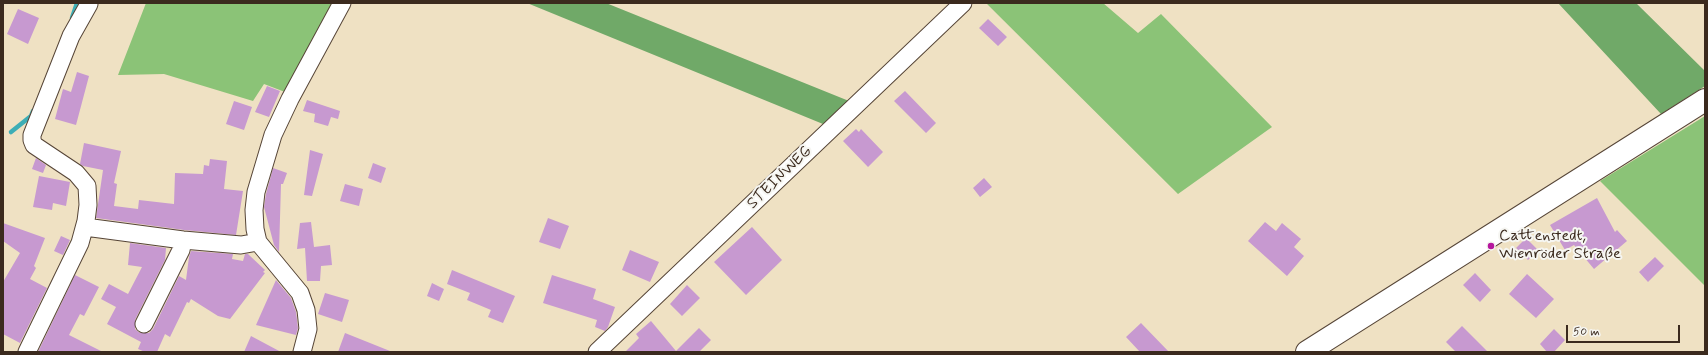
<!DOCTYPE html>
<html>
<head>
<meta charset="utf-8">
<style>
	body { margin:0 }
	#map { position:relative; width:1708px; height:355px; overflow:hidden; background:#efe1c3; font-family:Mynerve,sans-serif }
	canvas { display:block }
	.frame { position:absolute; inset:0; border:4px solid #3b2a1e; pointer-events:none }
	.scale { position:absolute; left:1566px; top:325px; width:114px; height:18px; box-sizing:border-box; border:2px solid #3b2a1e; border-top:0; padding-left:5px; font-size:12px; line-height:14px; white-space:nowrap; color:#3b2a1e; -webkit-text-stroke:3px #f6f6f2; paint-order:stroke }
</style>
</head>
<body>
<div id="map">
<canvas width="1708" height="355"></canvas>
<div class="frame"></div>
<div class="scale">50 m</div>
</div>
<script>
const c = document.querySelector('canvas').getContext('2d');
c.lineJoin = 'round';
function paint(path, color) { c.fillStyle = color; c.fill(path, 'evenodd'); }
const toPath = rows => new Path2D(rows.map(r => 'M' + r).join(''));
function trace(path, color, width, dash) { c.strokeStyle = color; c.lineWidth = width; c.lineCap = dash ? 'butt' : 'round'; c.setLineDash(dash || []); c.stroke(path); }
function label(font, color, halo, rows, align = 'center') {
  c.font = font + ' Mynerve,sans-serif'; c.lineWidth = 4; c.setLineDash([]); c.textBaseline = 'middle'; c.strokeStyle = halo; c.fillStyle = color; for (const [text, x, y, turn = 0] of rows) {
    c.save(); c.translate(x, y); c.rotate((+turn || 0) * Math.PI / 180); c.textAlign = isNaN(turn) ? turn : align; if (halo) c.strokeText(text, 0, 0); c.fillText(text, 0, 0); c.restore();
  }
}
paint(toPath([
	[146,3,335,3,285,92,264,84,253,101,164,74,118,75],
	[986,3,1103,3,1138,33,1161,14,1272,127,1178,194],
	[1705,116,1705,286,1600,181]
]), '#8bc377');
paint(toPath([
	[527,3,606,3,849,101,823,124],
	[1558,3,1636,3,1705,71,1705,86,1661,114]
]), '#70a968');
trace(toPath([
	[72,18,77,3],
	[11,132,31,116,33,111]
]), '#3daeb6', 4.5);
paint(toPath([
	[18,9,39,18,28,44,7,34],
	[988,19,1007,37,998,46,979,28],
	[77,72,89,76,76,125,55,119,63,89,71,92],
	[267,86,280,91,269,117,255,112],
	[905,91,936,123,926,133,894,101],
	[307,100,340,111,338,119,331,117,328,126,314,122,315,114,303,111],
	[234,101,252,107,244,130,226,124],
	[856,129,859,132,861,129,883,152,868,167,843,141],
	[84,143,121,151,114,183,117,184,114,206,138,209,139,200,174,204,175,173,203,174,204,165,209,166,210,159,227,161,224,189,243,191,236,235,184,230,96,218,103,170,83,166,80,164],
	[310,150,323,154,312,196,304,195],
	[36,158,46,165,43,173,32,169],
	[373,163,386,168,381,183,368,178],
	[273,168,287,173,283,184,281,184,279,252,274,245,264,207,266,194],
	[39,176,70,182,66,206,53,203,52,210,33,207],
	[984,178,992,187,980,197,973,188],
	[345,184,363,189,359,206,340,201],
	[1597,198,1615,232,1617,230,1627,241,1594,269,1574,245,1565,250,1550,225],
	[548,218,569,226,560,249,539,242],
	[311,222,314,247,330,245,332,265,321,266,320,281,307,281,305,248,297,249,300,223],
	[1265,222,1276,231,1282,223,1301,239,1294,247,1304,256,1287,276,1248,241],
	[3,223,45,238,34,266,36,268,30,279,47,288,20,343,3,334,3,282,20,253,3,241],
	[752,227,782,260,746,295,714,262],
	[61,236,70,240,63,255,54,251],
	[1526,238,1538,250,1528,260,1516,248],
	[130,243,166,248,165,260,135,320,135,329,140,333,149,333,153,329,179,276,186,280,189,257,191,251,233,254,232,259,243,261,245,254,248,254,265,270,263,272,265,273,230,319,218,316,191,299,189,303,187,302,170,337,165,334,157,352,145,352,138,349,141,342,107,324,116,307,101,299,109,284,128,294,142,267,128,265],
	[630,250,659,262,650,282,622,270],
	[1655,257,1664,266,1648,282,1639,272],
	[452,270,515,296,503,323,488,317,491,310,467,300,470,293,447,284],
	[1475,273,1491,290,1480,302,1463,285],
	[1527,274,1554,299,1536,318,1509,294],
	[75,275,99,287,84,316,80,314,69,335,103,352,38,352],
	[552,275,596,289,593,299,615,307,608,327,605,331,595,327,597,320,543,303],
	[276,280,291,298,296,312,298,328,296,335,256,325],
	[432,283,444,289,439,301,427,296],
	[687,285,700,298,682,316,670,304],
	[325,293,349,300,342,322,318,314],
	[651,321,676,351,699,328,711,340,699,352,625,352,639,338,636,334],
	[1141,323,1169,352,1140,352,1126,337],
	[1462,326,1488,352,1456,352,1446,342],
	[1554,329,1565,340,1554,352,1547,352,1540,344],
	[345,333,390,351,390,352,338,352],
	[251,336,281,352,244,352]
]), '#c799d0');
const street = toPath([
	[85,227,183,240,241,245,258,242],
	[144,324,181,250,183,240],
	[27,352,80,243,86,221,88,205,87,186,76,173,34,145,32,140,32,135,71,36,89,4],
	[302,352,308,329,306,310,300,293,258,242,255,229,254,210,256,192,273,135,290,99,342,3],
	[597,352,963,3]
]);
const secondary = toPath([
	[1307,352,1705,100]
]);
trace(street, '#564537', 19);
trace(secondary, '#564537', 24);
trace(street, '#fff', 17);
trace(secondary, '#fff', 22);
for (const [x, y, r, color] of [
	[1491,246,4,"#b5179e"]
]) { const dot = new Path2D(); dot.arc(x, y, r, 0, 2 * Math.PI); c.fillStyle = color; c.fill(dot); trace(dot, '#f6f6f2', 1.5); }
label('16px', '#3b2a1e', '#f6f6f2', [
	["STEINWEG",780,178,-44]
]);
label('16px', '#3b2a1e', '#f6f6f2', [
	["Cattenstedt,",1499,237],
	["Wienröder Straße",1499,255]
], 'left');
</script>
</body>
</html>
